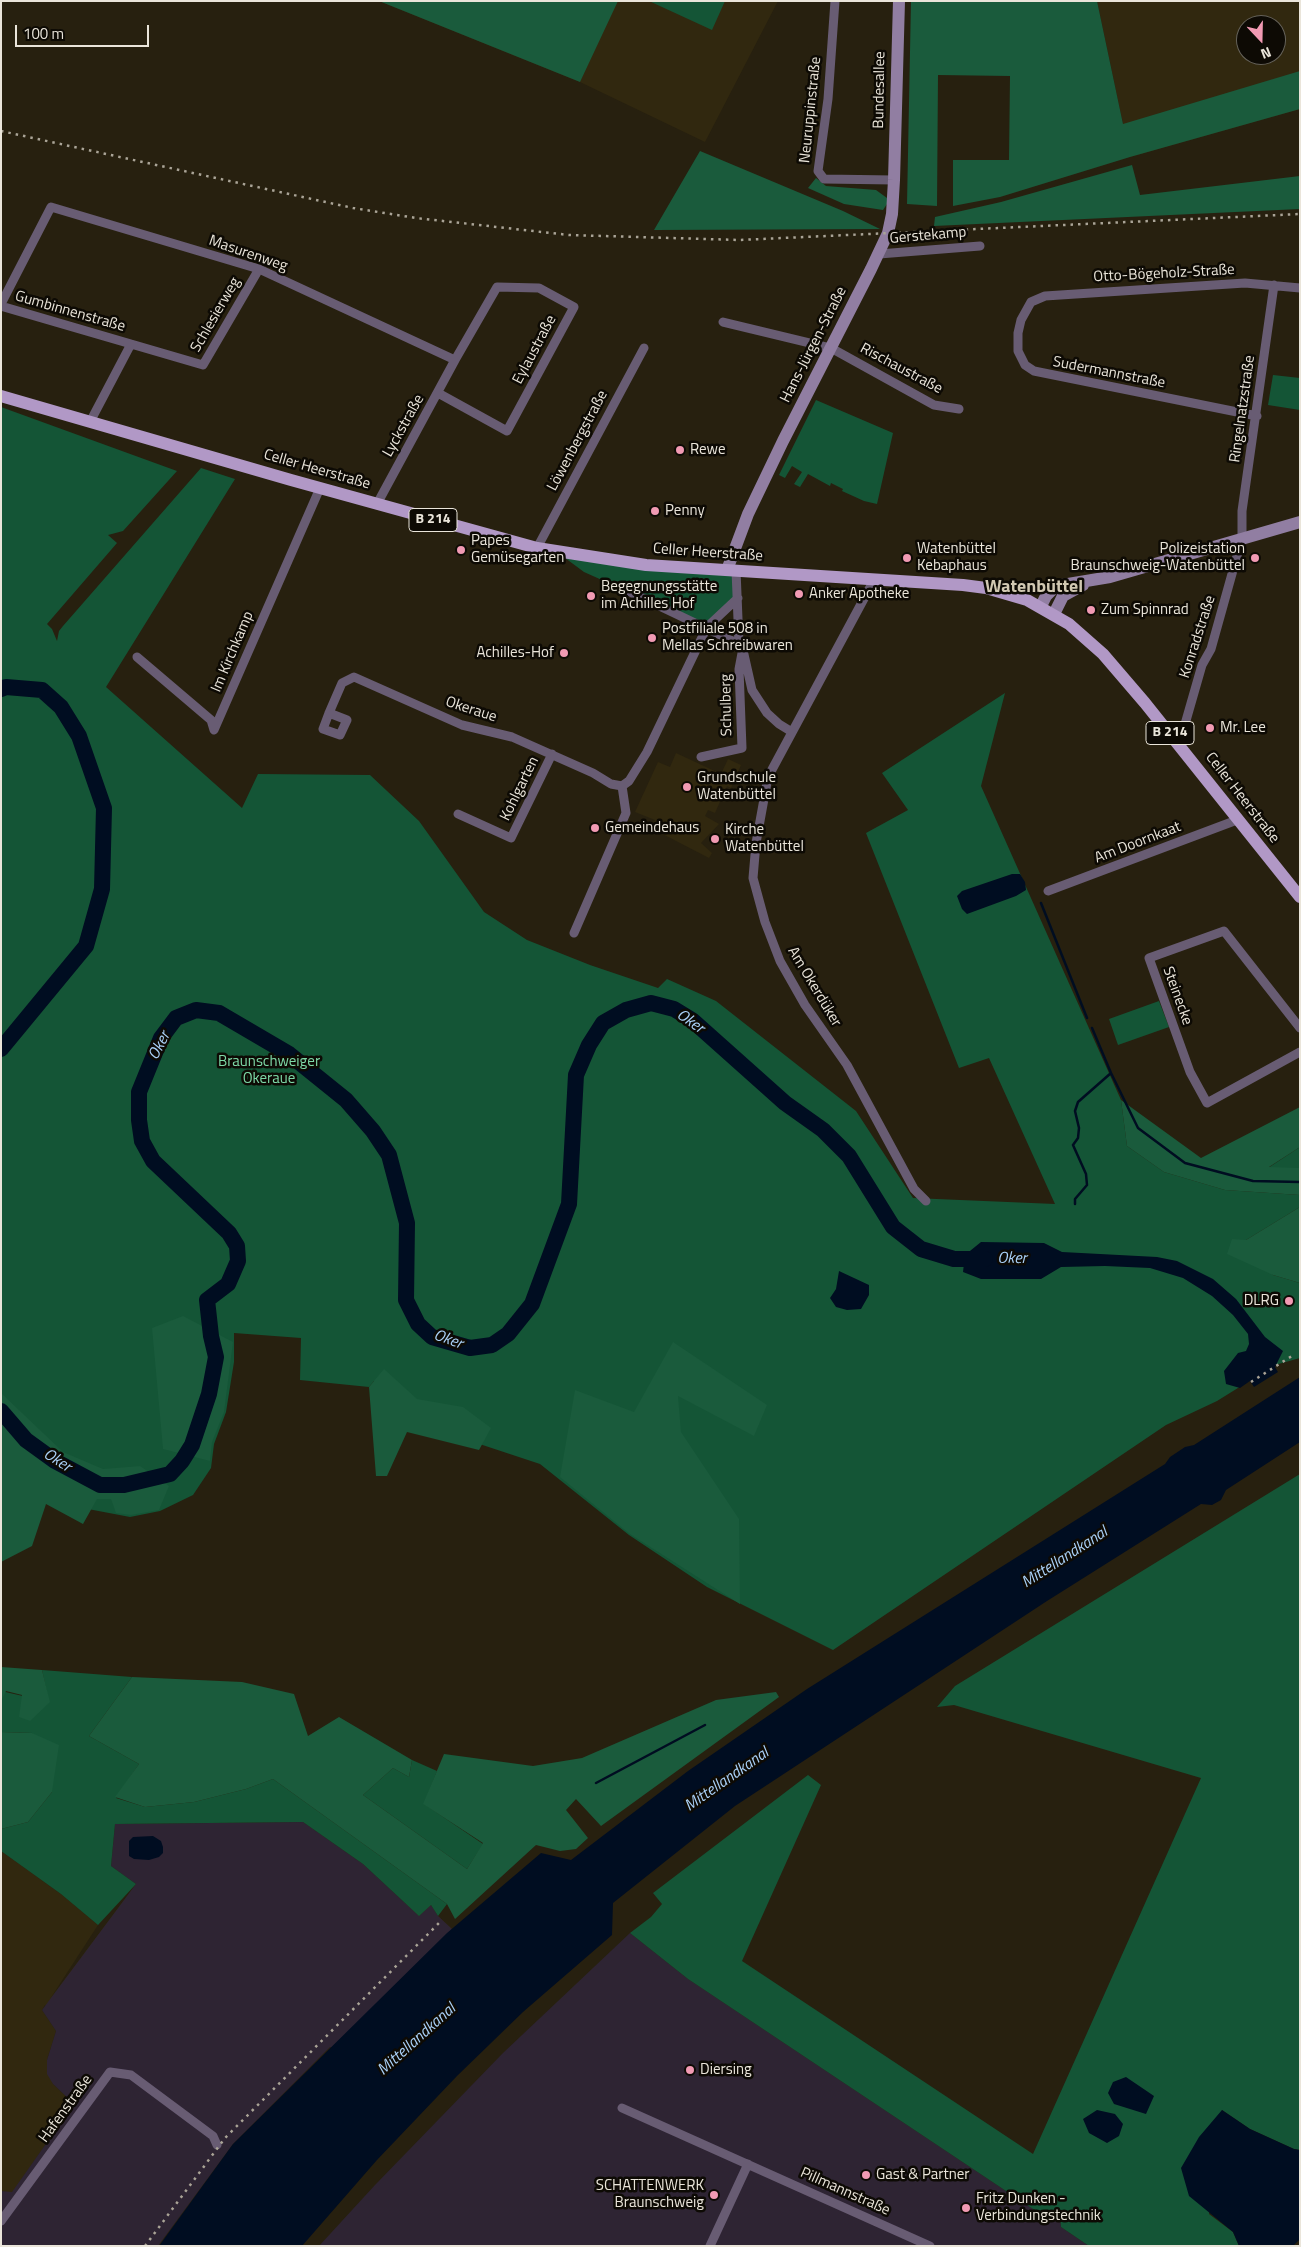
<!DOCTYPE html>
<html>
<head>
<meta charset="utf-8">
<style>
	body { margin:0 }
	#map { position:relative; width:1301px; height:2247px; overflow:hidden; background:#27200f; font-family:"Titillium Web",sans-serif }
	canvas { display:block }
	.frame { position:absolute; inset:0; border:2px solid #eae5da; pointer-events:none }
	.north { position:absolute; left:1236px; top:15px; width:50px; height:50px; box-sizing:border-box; background:#0d0a04; border:1px solid #65625a; border-radius:50%; rotate:159deg; font-size:14px; font-weight:700; line-height:20px; text-align:center; color:#eae5da }
	.north::after { content:''; display:block; margin:auto; width:18px; height:22px; background:#f19ab3; clip-path:polygon(50% 0,100% 100%,50% 72%,0 100%) }
	.scale { position:absolute; left:15px; top:25px; width:134px; height:22px; box-sizing:border-box; border:2px solid #eae5da; border-top:0; padding-left:6px; font-size:15px; line-height:18px; white-space:nowrap; color:#eae5da; -webkit-text-stroke:4px #0d0a04; paint-order:stroke }
</style>
</head>
<body>
<div id="map">
<canvas width="1301" height="2247"></canvas>
<div class="frame"></div>
<div class="north">N</div>
<div class="scale">100 m</div>
</div>
<script>
const c = document.querySelector('canvas').getContext('2d');
c.lineJoin = 'round';
function paint(path, color) { c.fillStyle = color; c.fill(path, 'evenodd'); }
const toPath = rows => new Path2D(rows.map(r => 'M' + r).join(''));
function trace(path, color, width, dash) { c.strokeStyle = color; c.lineWidth = width; c.lineCap = dash ? 'butt' : 'round'; c.setLineDash(dash || []); c.stroke(path); }
function label(font, color, halo, rows, align = 'center') {
  c.font = font + ' "Titillium Web",sans-serif'; c.lineWidth = 5; c.setLineDash([]); c.textBaseline = 'middle'; c.strokeStyle = halo; c.fillStyle = color; for (const [text, x, y, turn = 0] of rows) {
    c.save(); c.translate(x, y); c.rotate((+turn || 0) * Math.PI / 180); c.textAlign = isNaN(turn) ? turn : align; if (halo) c.strokeText(text, 0, 0); c.fillText(text, 0, 0); c.restore();
  }
}
paint(toPath([
	[379,1,778,1,705,142,580,82],
	[1097,1,1300,1,1300,109,1130,157],
	[1246,25,1276,25,1276,55,1246,55],
	[676,753,721,774,728,759,741,765,731,788,727,786,715,813,708,810,705,816,719,824,701,843,712,853,709,858,651,828,655,820,635,812,658,762,670,767],
	[1,1851,61,1894,98,1925,50,1999,136,1884,431,1905,438,1916,452,1929,448,1933,120,2060,45,2005,42,2010,56,2031,47,2060,53,2084,74,2104,12,2193,1,2191]
]), '#31280f');
paint(toPath([
	[303,1822,363,1864,419,1916,431,1905,438,1916,452,1929,448,1934,332,2048,330,2047,233,2144,158,2246,1,2246,1,2191,12,2192,74,2104,53,2084,47,2074,47,2060,56,2031,42,2010,136,1884,111,1866,115,1824],
	[630,1933,688,1979,1033,2209,1060,2216,1061,2227,1089,2246,319,2246,375,2185,503,2053]
]), '#2e2433');
paint(toPath([
	[649,1,725,1,712,30],
	[1273,375,1300,378,1300,410,1268,405],
	[816,400,893,433,877,504,864,501,842,491,843,489,831,483,830,486,808,474,800,487,794,484,802,472,792,466,785,478,779,475],
	[1,407,177,471,123,531,108,535,117,543,47,624,52,629,57,641,59,631,63,626,201,468,235,479,106,687,242,808,258,774,370,775,419,821,484,912,527,940,590,965,658,988,667,979,716,1001,856,1111,913,1198,1055,1204,989,1058,959,1068,866,833,908,810,882,773,1005,693,981,786,1121,1100,1127,1146,1164,1172,1225,1190,1300,1195,1300,1207,1246,1240,1273,1275,1300,1283,1300,1358,1275,1365,1217,1401,1166,1425,833,1650,707,1587,629,1535,540,1464,407,1420,374,1381,369,1387,300,1380,301,1338,234,1333,234,1362,226,1412,214,1444,211,1468,193,1495,160,1511,130,1517,88,1509,1,1459],
	[557,552,736,570,738,598,707,627,584,572],
	[1159,1001,1169,1027,1118,1045,1109,1019],
	[1300,1147,1300,1168,1268,1168],
	[1300,1474,1300,2150,1294,2149,1250,2129,1222,2110,1209,2214,1233,2232,1239,2246,1089,2246,1061,2227,1060,2216,1033,2209,688,1979,630,1933,651,1917,662,1904,653,1893,808,1775,821,1785,742,1961,1033,2154,1201,1778,954,1705,937,1707,955,1686],
	[42,1670,132,1677,89,1736,139,1764,116,1798,145,1807,194,1802,246,1789,273,1779,447,1904,438,1916,431,1905,419,1916,363,1864,303,1822,115,1824,111,1866,136,1884,98,1925,61,1894,1,1851,1,1829,28,1822,52,1792,32,1733,1,1732,1,1691,49,1702],
	[412,1760,437,1771,424,1804,483,1844,467,1869,363,1795,393,1768,409,1777]
]), '#145536');
paint(toPath([
	[379,1,618,1,580,82],
	[911,1,1097,1,1123,124,1300,71,1300,109,1130,157,1000,197,953,206,953,160,1009,160,1010,76,938,75,937,206,907,204],
	[700,151,843,211,880,229,654,230],
	[1132,165,1140,195,1300,176,1300,209,934,226,935,217,1001,202],
	[816,178,826,186,876,190,887,198,887,204,883,210,844,204,808,188],
	[1121,1100,1201,1158,1300,1107,1300,1147,1269,1167,1300,1168,1300,1195,1225,1190,1164,1172,1127,1146],
	[1300,1207,1300,1283,1273,1275,1227,1254,1232,1239,1246,1240],
	[183,1316,233,1342,224,1412,212,1442,210,1461,163,1449,152,1328],
	[673,1342,767,1405,754,1436,678,1396,681,1432,739,1519,740,1604,630,1534,560,1477,575,1390,634,1412],
	[384,1369,417,1399,463,1407,491,1428,479,1450,407,1432,387,1476,376,1476,369,1387],
	[1,1393,63,1452,103,1469,140,1466,169,1486,159,1510,131,1515,116,1513,111,1499,97,1499,83,1524,46,1504,32,1546,1,1562],
	[1,1667,42,1670,50,1702,30,1721,19,1717,22,1695,6,1691,1,1701],
	[132,1677,242,1682,294,1694,308,1736,339,1717,412,1760,409,1777,393,1768,363,1795,467,1869,483,1843,423,1804,444,1754,533,1766,582,1758,716,1700,776,1692,779,1697,601,1826,576,1799,566,1810,588,1838,576,1849,560,1851,536,1845,455,1919,447,1904,273,1779,246,1789,194,1802,145,1807,115,1797,139,1764,89,1736],
	[1,1732,32,1733,59,1745,52,1792,28,1822,1,1829]
]), '#1a5b3c');
paint(toPath([
	[1012,874,1020,874,1025,882,1026,890,1016,896,967,914,962,909,957,896,962,891],
	[981,1242,1044,1243,1062,1252,1157,1257,1177,1261,1213,1279,1236,1299,1265,1337,1283,1351,1275,1367,1278,1372,1254,1387,1250,1381,1240,1388,1226,1384,1224,1371,1238,1353,1246,1351,1249,1344,1248,1334,1233,1315,1212,1296,1183,1278,1150,1268,1105,1266,1061,1267,1041,1279,981,1279,963,1272,965,1255],
	[839,1271,869,1285,869,1295,861,1309,847,1310,836,1307,830,1298,836,1289],
	[1300,1377,1300,1442,1226,1490,1221,1500,1212,1505,1201,1504,1047,1601,735,1806,613,1903,612,1935,523,2012,457,2076,377,2160,302,2246,159,2246,233,2144,447,1933,541,1853,571,1860,688,1771,807,1689,1165,1464,1170,1457,1185,1447,1194,1445],
	[153,1836,161,1841,163,1847,163,1853,159,1857,149,1860,134,1859,129,1856,129,1841,133,1837],
	[1126,2077,1154,2096,1146,2114,1114,2104,1108,2093,1113,2082],
	[1097,2110,1115,2114,1123,2124,1119,2136,1107,2143,1089,2133,1083,2119],
	[1222,2110,1250,2129,1294,2149,1300,2150,1300,2239,1293,2246,1239,2246,1233,2232,1189,2196,1181,2168,1199,2137]
]), '#000d21');
trace(toPath([
	[1041,903,1087,1018],
	[1092,1028,1111,1073,1138,1128,1185,1163,1253,1181,1300,1182],
	[1075,1204,1075,1199,1087,1185,1086,1174,1073,1145,1078,1138,1079,1128,1075,1111,1078,1102,1111,1073],
	[596,1783,705,1725]
]), '#000d21', 2.5);
trace(toPath([
	[1,689,6,687,42,690,61,707,79,736,104,808,102,889,86,946,1,1049],
	[1,1411,26,1440,55,1461,100,1485,124,1485,170,1474,182,1461,192,1445,209,1394,216,1357,211,1336,207,1300,228,1284,238,1261,237,1246,229,1233,153,1161,142,1141,139,1120,139,1092,161,1038,176,1018,196,1010,219,1013,289,1054,346,1100,373,1131,389,1155,407,1223,406,1300,418,1324,432,1337,470,1348,492,1345,508,1334,532,1304,569,1204,576,1075,589,1045,603,1023,626,1010,651,1003,674,1009,692,1020,785,1103,823,1130,849,1156,893,1227,921,1249,954,1259,985,1259]
]), '#000d21', 16);
trace(toPath([
	[835,1,828,99,818,171,824,179,894,180],
	[879,254,980,246],
	[1,304,51,207,259,269,455,360],
	[1,306,131,344],
	[723,322,831,348,934,405,959,409],
	[1257,416,1034,371,1025,365,1018,351,1018,333,1021,320,1031,302,1045,296,1245,283,1300,288],
	[90,422,131,344,203,365,259,269],
	[377,504,455,360,497,287,539,288,574,307,507,431,438,393],
	[537,548,644,348],
	[736,570,739,644,743,650,752,690,767,713,779,724,792,732],
	[874,580,768,777,756,843,753,878,765,922,780,961,805,1005,847,1065,914,1189,926,1201],
	[630,592,739,644],
	[137,657,211,720,214,730,320,488],
	[329,713,347,720,340,735,323,729,329,713,342,683,354,677,462,725,512,737,593,773,611,784,622,786],
	[1179,745,1202,665,1211,649,1242,538,1242,511,1274,285],
	[701,757,742,748,739,669,742,653],
	[458,814,511,838,552,754],
	[1048,891,1237,820],
	[574,933,626,813,622,786,629,781,647,752,707,627,738,598],
	[1300,1028,1224,931,1149,958,1190,1072,1207,1103,1300,1052],
	[622,2108,930,2246],
	[1,2221,110,2072,131,2075,213,2136,217,2145],
	[710,2246,748,2164]
]), '#685c73', 9);
trace(toPath([
	[727,570,748,514,783,441,871,269,888,233,892,214,894,180,899,1],
	[1041,606,1046,596,1056,586,1110,577,1300,522],
	[1054,614,1063,596,1083,585]
]), '#917ea2', 12);
trace(toPath([
	[1,396,291,480,537,548,646,565,963,585,986,588,1027,600,1069,624,1103,654,1145,703,1300,897]
]), '#b198c6', 12);
trace(toPath([
	[1,131,353,208,416,218,569,235,740,240,1300,214],
	[1251,1382,1295,1354],
	[145,2246,225,2138,442,1920]
]), '#aaa497', 2.5, [2.5, 5]);
for (const [x, y, r, color] of [
	[680,450,5,"#f19ab3"],
	[655,511,5,"#f19ab3"],
	[461,550,5,"#f19ab3"],
	[907,558,5,"#f19ab3"],
	[1255,558,5,"#f19ab3"],
	[799,594,5,"#f19ab3"],
	[591,596,5,"#f19ab3"],
	[1091,610,5,"#f19ab3"],
	[652,638,5,"#f19ab3"],
	[564,653,5,"#f19ab3"],
	[1210,728,5,"#f19ab3"],
	[687,787,5,"#f19ab3"],
	[595,828,5,"#f19ab3"],
	[715,839,5,"#f19ab3"],
	[1289,1301,5,"#f19ab3"],
	[690,2070,5,"#f19ab3"],
	[866,2175,5,"#f19ab3"],
	[714,2195,5,"#f19ab3"],
	[966,2208,5,"#f19ab3"]
]) { const dot = new Path2D(); dot.arc(x, y, r, 0, 2 * Math.PI); c.fillStyle = color; c.fill(dot); trace(dot, '#0d0a04', 2); }
for (const [x, y, w] of [
	[433,520,48],
	[1170,733,48]
]) { const box = new Path2D(); box.roundRect(x - w / 2, y - 11.5, w, 23, 4); c.fillStyle = '#0d0a04'; c.fill(box); trace(box, '#eae5da', 1); }
label('bold 14px', '#eae5da', null, [
	["B 214",433,520],
	["B 214",1170,733]
]);
label('15px', '#eae5da', '#0d0a04', [
	["Bundesallee",880,90,-89],
	["Neuruppinstraße",811,110,-84],
	["Gerstekamp",928,236,-5],
	["Masurenweg",248,254,19],
	["Otto-Bögeholz-Straße",1164,274,-3],
	["Gumbinnenstraße",70,312,16],
	["Schlesierweg",216,315,-60],
	["Hans-Jürgen-Straße",814,345,-63],
	["Eylaustraße",535,350,-62],
	["Rischaustraße",901,369,28],
	["Sudermannstraße",1109,373,11],
	["Ringelnatzstraße",1243,409,-82],
	["Lyckstraße",404,426,-61],
	["Löwenbergstraße",578,441,-62],
	["Celler Heerstraße",317,470,16],
	["Celler Heerstraße",708,553,4],
	["Konradstraße",1198,637,-72],
	["Im Kirchkamp",233,652,-67],
	["Schulberg",727,705,-91],
	["Okeraue",471,710,18],
	["Kohlgarten",520,789,-64],
	["Celler Heerstraße",1242,798,52],
	["Am Doornkaat",1138,843,-21],
	["Am Okerdüker",814,987,59],
	["Steinecke",1177,996,70],
	["Hafenstraße",66,2109,-54],
	["Pillmannstraße",845,2192,24]
]);
label('15px', '#eae5da', '#0d0a04', [
	["Rewe",690,450],
	["Penny",665,511],
	["Papes",471,541],
	["Gemüsegarten",471,558],
	["Watenbüttel",917,549],
	["Kebaphaus",917,566],
	["Polizeistation",1245,549,"right"],
	["Braunschweig-Watenbüttel",1245,566,"right"],
	["Begegnungsstätte",601,587],
	["im Achilles Hof",601,604],
	["Anker Apotheke",809,594],
	["Zum Spinnrad",1101,610],
	["Postfiliale 508 in",662,629],
	["Mellas Schreibwaren",662,646],
	["Achilles-Hof",554,653,"right"],
	["Mr. Lee",1220,728],
	["Grundschule",697,778],
	["Watenbüttel",697,795],
	["Gemeindehaus",605,828],
	["Kirche",725,830],
	["Watenbüttel",725,847],
	["DLRG",1279,1301,"right"],
	["Diersing",700,2070],
	["Gast & Partner",876,2175],
	["SCHATTENWERK",704,2186,"right"],
	["Braunschweig",704,2203,"right"],
	["Fritz Dunken -",976,2199],
	["Verbindungstechnik",976,2216]
], 'left');
label('15px', '#7ed9a7', '#0d0a04', [
	["Braunschweiger",269,1062],
	["Okeraue",269,1079]
]);
label('italic 16px', '#aad1f8', '#0d0a04', [
	["Oker",690,1022,35],
	["Oker",160,1046,-63],
	["Oker",1012,1259,1],
	["Oker",448,1340,20],
	["Oker",57,1461,32],
	["Mittellandkanal",1065,1558,-33],
	["Mittellandkanal",727,1780,-35],
	["Mittellandkanal",417,2040,-42]
]);
label('bold 18px', '#d1c8b2', '#0d0a04', [
	["Watenbüttel",1034,588]
]);
</script>
</body>
</html>
